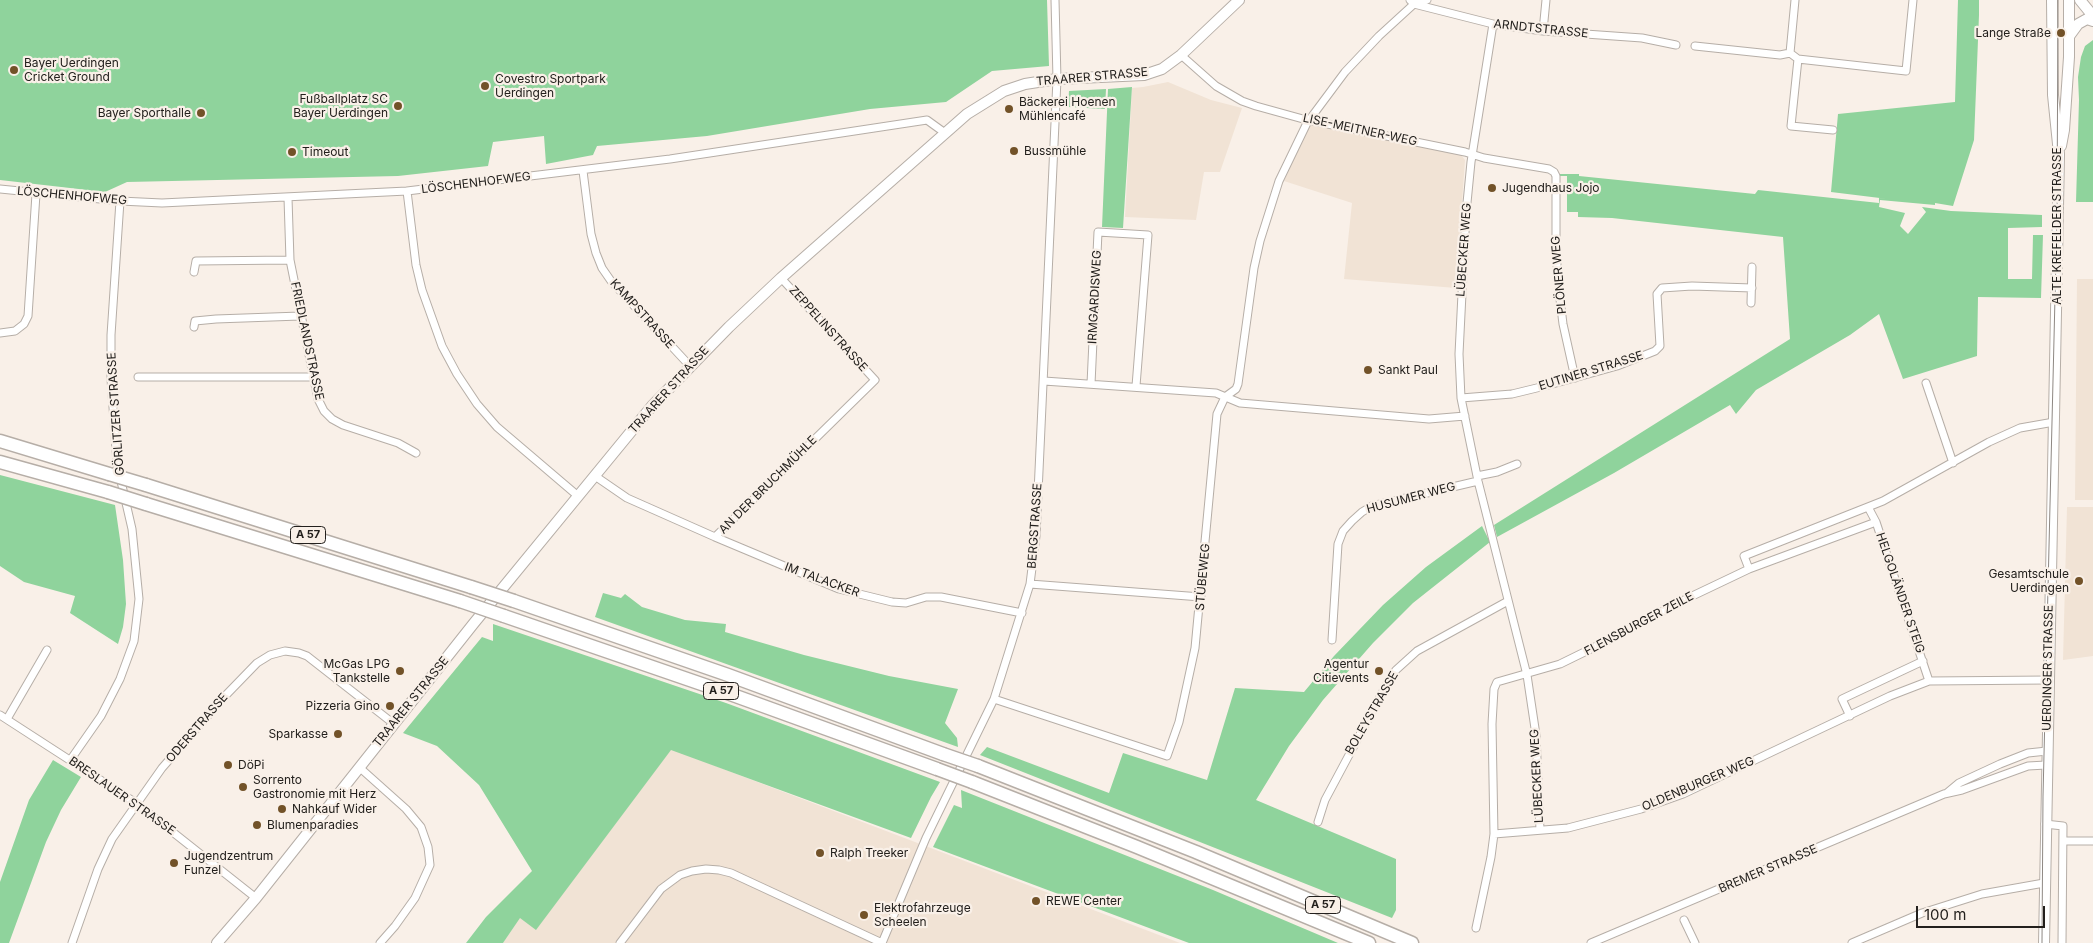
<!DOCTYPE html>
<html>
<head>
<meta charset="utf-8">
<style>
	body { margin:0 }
	#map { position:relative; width:2093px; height:943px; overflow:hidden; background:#f9f0e8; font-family:Inter,sans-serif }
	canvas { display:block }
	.scale { position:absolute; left:1916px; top:906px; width:129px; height:22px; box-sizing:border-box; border:2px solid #23201d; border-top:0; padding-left:6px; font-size:15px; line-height:18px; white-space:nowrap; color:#23201d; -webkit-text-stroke:4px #f9f0e8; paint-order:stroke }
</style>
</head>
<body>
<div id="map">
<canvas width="2093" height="943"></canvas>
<div class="scale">100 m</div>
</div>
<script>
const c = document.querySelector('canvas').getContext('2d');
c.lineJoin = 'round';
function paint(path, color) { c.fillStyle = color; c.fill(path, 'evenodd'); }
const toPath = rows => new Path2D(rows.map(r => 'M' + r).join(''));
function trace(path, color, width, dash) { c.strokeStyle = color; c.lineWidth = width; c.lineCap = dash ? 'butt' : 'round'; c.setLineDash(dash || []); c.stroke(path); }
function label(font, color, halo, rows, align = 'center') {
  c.font = font + ' Inter,sans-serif'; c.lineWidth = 4.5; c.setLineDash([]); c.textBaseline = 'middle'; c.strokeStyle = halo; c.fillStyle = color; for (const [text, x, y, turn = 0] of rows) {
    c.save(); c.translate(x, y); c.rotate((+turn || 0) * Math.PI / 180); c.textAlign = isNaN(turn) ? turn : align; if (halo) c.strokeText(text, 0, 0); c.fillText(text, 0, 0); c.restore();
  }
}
paint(toPath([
	[1168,82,1211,100,1242,108,1220,172,1204,172,1196,220,1125,217,1132,88,1143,87],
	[1310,125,1315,125,1447,150,1461,155,1465,160,1456,288,1344,279,1352,203,1284,181,1297,148],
	[2077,279,2093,279,2093,500,2075,500],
	[2067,507,2093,507,2093,656,2063,660],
	[671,749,1180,943,503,943,520,917,536,929]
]), '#f1e3d5');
paint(toPath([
	[0,0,1047,0,1049,66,992,71,946,102,870,109,707,136,597,146,593,155,546,164,544,136,493,142,488,166,398,176,127,182,105,192,0,180],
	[1958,0,1979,0,1979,15,1974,140,1953,206,1935,203,1935,205,1880,200,1879,207,1905,213,1900,226,1908,234,1926,212,1922,207,1951,211,2042,215,2042,227,2008,228,2008,279,2032,279,2033,235,2043,235,2041,298,1978,297,1977,356,1903,379,1879,314,1850,335,1756,390,1736,414,1730,405,1614,473,1497,537,1494,525,1790,339,1783,237,1612,218,1578,217,1578,212,1567,212,1567,176,1560,176,1560,174,1579,174,1579,176,1755,194,1758,190,1879,203,1879,198,1888,199,1831,192,1838,114,1955,102],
	[2093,40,2093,202,2076,202,2079,100,2078,77,2081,57,2085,46],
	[1132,87,1123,228,1102,227,1108,89],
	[1106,89,1105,109,1068,107,1069,91],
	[0,475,115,505,123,560,126,604,123,627,118,644,70,613,75,596,24,582,0,566],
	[1482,526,1490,542,1413,603,1373,643,1323,700,1289,746,1256,800,1396,859,1396,910,1392,918,980,755,987,747,1109,793,1123,753,1207,780,1235,688,1304,692,1334,656,1383,605,1426,567],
	[603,593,621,598,625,594,642,607,685,620,726,624,725,632,804,655,889,676,958,689,945,723,957,738,958,747,595,617],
	[493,624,726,703,940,782,931,797,911,838,671,750,536,930,520,918,503,943,466,943,486,917,532,871,479,785,437,746,403,733,482,637,493,641],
	[53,760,81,777,61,810,46,842,9,943,0,943,0,882,29,800],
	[961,790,1213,890,1338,943,1189,943,933,847,954,805,962,808]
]), '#8fd39c');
const street = toPath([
	[1410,0,1414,4,1493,24,1543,31,1642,38,1676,45],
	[1493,24,1471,162,1466,213,1459,354,1461,398,1478,481,1527,675,1536,735,1540,830],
	[1543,31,1546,0],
	[1695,46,1780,55,1790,53,1798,59,1906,71,1913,0],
	[1790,53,1795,0],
	[1181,55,1216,86,1242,101,1256,106,1303,119,1465,152,1484,158,1549,169,1554,172,1556,176,1556,252,1559,291,1563,324,1575,378],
	[1798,59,1791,126,1833,130],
	[583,171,591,234,596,253,602,268,611,281,690,366],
	[0,189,120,201,162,203,407,191,670,159,927,120,945,133],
	[407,191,416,265,422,290,442,346,457,374,477,404,497,427,578,496],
	[288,198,290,260,318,399,324,411,332,419,343,425,398,443,416,453],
	[194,272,196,261,290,260],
	[1751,303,1752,267],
	[194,327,195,321,216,319,300,316],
	[0,333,15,331,24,324,28,316,36,194],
	[138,377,313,377],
	[1044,381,1216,393,1240,403,1429,419,1465,416],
	[1926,383,1953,463],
	[1091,384,1098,232,1148,235,1136,386],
	[1461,398,1512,394,1549,385,1617,366,1655,351,1660,346,1657,294,1662,288,1692,286,1752,288],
	[595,476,627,498,715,537,875,380,781,278],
	[1477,476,1497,472,1517,464],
	[1868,507,1876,522,1929,681],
	[715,537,839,589,892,602,906,603,926,597,941,597,1022,613],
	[1749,569,1876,522],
	[1030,584,1201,597],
	[1332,640,1338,544,1343,531,1352,521,1362,512,1372,506,1478,481],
	[994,699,1167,756,1179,722,1195,648,1217,414,1225,397,1236,389,1238,384,1254,268,1260,241,1279,181,1307,123,1345,72,1379,36,1414,4,1427,0],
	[0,715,136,803,256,898],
	[1850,716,1842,699,1923,661],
	[7,719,47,650],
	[71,759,101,716,120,679,134,641,139,599,132,529,117,464,111,379,111,335,120,201],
	[359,767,406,809,421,827,428,847,430,865,415,898,395,926,380,943],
	[1947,793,1959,783,2000,764,2028,753,2047,751],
	[1318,822,1325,800,1388,682,1396,670,1417,651,1508,601],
	[2045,824,2063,826,2062,943],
	[1494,834,1568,828,1641,809,1683,794,1890,696,1929,681,2048,680],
	[2063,841,2093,841],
	[1684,920,1695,943],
	[1476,928,1491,857,1494,834,1492,724,1494,689,1497,682,1560,664,1605,642,1686,599,1749,569,1744,556,1883,501,1989,442,2020,428,2054,422],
	[72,943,98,869,112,839,162,768,225,696,257,663,270,655,285,651,299,653,307,656,394,724],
	[620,943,661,889,680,875,692,871,706,869,719,870,731,873,882,943],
	[882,943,926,838,994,699,1030,584,1036,536,1057,79,1055,0],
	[1591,943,1944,794,1962,790,2028,766,2046,765],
	[1852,943,1922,913,1982,894,2044,883]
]);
const secondary = toPath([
	[2080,0,2093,16],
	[2070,35,2078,24,2087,19,2093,21],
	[2061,146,2064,130,2069,57,2069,0],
	[217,943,256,898,474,623,652,406,729,327,781,278,967,114,1004,91,1025,84,1057,79,1144,75,1162,69,1181,55,1239,0],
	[2044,943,2059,154,2053,95,2052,0]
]);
const highway = toPath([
	[0,441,109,474],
	[0,462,108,492],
	[146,485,471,587],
	[146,504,460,601],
	[514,601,728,675,943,754],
	[504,616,719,690,937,769],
	[978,766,1196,852,1412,943],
	[972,782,1137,847,1369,943]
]);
trace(street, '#b6aea7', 9);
trace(secondary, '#b6aea7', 12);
trace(highway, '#b6aea7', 15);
trace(street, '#fff', 7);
trace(secondary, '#fff', 10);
trace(highway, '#fff', 12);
trace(toPath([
	[2042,943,2043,796,2057,214,2058,0]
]), '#8e8883', 1);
const highwayBridge = toPath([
	[109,474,146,485],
	[108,492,146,504],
	[471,587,514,601],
	[460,601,504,616],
	[943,754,978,766],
	[937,769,972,782]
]);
trace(highwayBridge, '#b6aea7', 15, []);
trace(highwayBridge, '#fff', 12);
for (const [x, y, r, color] of [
	[2061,33,5,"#725228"],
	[14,70,5,"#725228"],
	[485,86,5,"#725228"],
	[398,106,5,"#725228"],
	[1009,109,5,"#725228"],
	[201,113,5,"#725228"],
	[1014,151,5,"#725228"],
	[292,152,5,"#725228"],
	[1492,188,5,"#725228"],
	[1368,370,5,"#725228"],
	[2079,581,5,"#725228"],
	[400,671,5,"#725228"],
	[1379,671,5,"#725228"],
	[390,706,5,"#725228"],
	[338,734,5,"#725228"],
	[228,765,5,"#725228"],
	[243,787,5,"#725228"],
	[282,809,5,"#725228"],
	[257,825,5,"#725228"],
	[820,853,5,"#725228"],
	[174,863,5,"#725228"],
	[1036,901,5,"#725228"],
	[864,915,5,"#725228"]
]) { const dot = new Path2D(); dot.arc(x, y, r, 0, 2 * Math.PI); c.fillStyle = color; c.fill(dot); trace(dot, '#f9f0e8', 2); }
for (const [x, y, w] of [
	[308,535,35],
	[721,691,35],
	[1323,905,35]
]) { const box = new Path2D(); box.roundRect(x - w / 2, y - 8.5, w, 17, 4); c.fillStyle = '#f9f0e8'; c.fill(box); trace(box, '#23201d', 1); }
label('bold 11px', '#23201d', null, [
	["A 57",308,535],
	["A 57",721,691],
	["A 57",1323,905]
]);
label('12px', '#23201d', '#f9f0e8', [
	["ARNDTSTRASSE",1541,29,6],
	["TRAARER STRASSE",1092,77,-5],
	["LISE-MEITNER-WEG",1360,130,12],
	["LÖSCHENHOFWEG",476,183,-7],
	["LÖSCHENHOFWEG",72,196,5],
	["ALTE KREFELDER STRASSE",2057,226,-90],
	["LÜBECKER WEG",1464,250,-86],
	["PLÖNER WEG",1559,275,-95],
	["IRMGARDISWEG",1095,297,-87],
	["KAMPSTRASSE",642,314,48],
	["ZEPPELINSTRASSE",828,329,48],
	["FRIEDLANDSTRASSE",307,341,78],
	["EUTINER STRASSE",1591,371,-17],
	["TRAARER STRASSE",669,390,-48],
	["GÖRLITZER STRASSE",116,414,-94],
	["AN DER BRUCHMÜHLE",768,485,-45],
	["HUSUMER WEG",1411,498,-15],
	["BERGSTRASSE",1035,526,-86],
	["STÜBEWEG",1203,577,-85],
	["IM TALACKER",822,580,20],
	["HELGOLÄNDER STEIG",1900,593,71],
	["FLENSBURGER ZEILE",1639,624,-28],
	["UERDINGER STRASSE",2048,668,-89],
	["TRAARER STRASSE",411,702,-51],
	["BOLEYSTRASSE",1372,713,-60],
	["ODERSTRASSE",197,728,-49],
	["LÜBECKER WEG",1537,776,-93],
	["OLDENBURGER WEG",1698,784,-23],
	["BRESLAUER STRASSE",122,796,35],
	["BREMER STRASSE",1768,869,-23]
]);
label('12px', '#23201d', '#f9f0e8', [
	["Lange Straße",2051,33,"right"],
	["Bayer Uerdingen",24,63],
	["Cricket Ground",24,77],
	["Covestro Sportpark",495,79],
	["Uerdingen",495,93],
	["Fußballplatz SC",388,99,"right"],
	["Bayer Uerdingen",388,113,"right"],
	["Bäckerei Hoenen",1019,102],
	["Mühlencafé",1019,116],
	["Bayer Sporthalle",191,113,"right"],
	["Bussmühle",1024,151],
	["Timeout",302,152],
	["Jugendhaus Jojo",1502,188],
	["Sankt Paul",1378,370],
	["Gesamtschule",2069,574,"right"],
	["Uerdingen",2069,588,"right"],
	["McGas LPG",390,664,"right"],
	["Tankstelle",390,678,"right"],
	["Agentur",1369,664,"right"],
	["Citievents",1369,678,"right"],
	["Pizzeria Gino",380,706,"right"],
	["Sparkasse",328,734,"right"],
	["DöPi",238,765],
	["Sorrento",253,780],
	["Gastronomie mit Herz",253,794],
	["Nahkauf Wider",292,809],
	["Blumenparadies",267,825],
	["Ralph Treeker",830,853],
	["Jugendzentrum",184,856],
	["Funzel",184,870],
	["REWE Center",1046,901],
	["Elektrofahrzeuge",874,908],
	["Scheelen",874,922]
], 'left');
</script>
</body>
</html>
